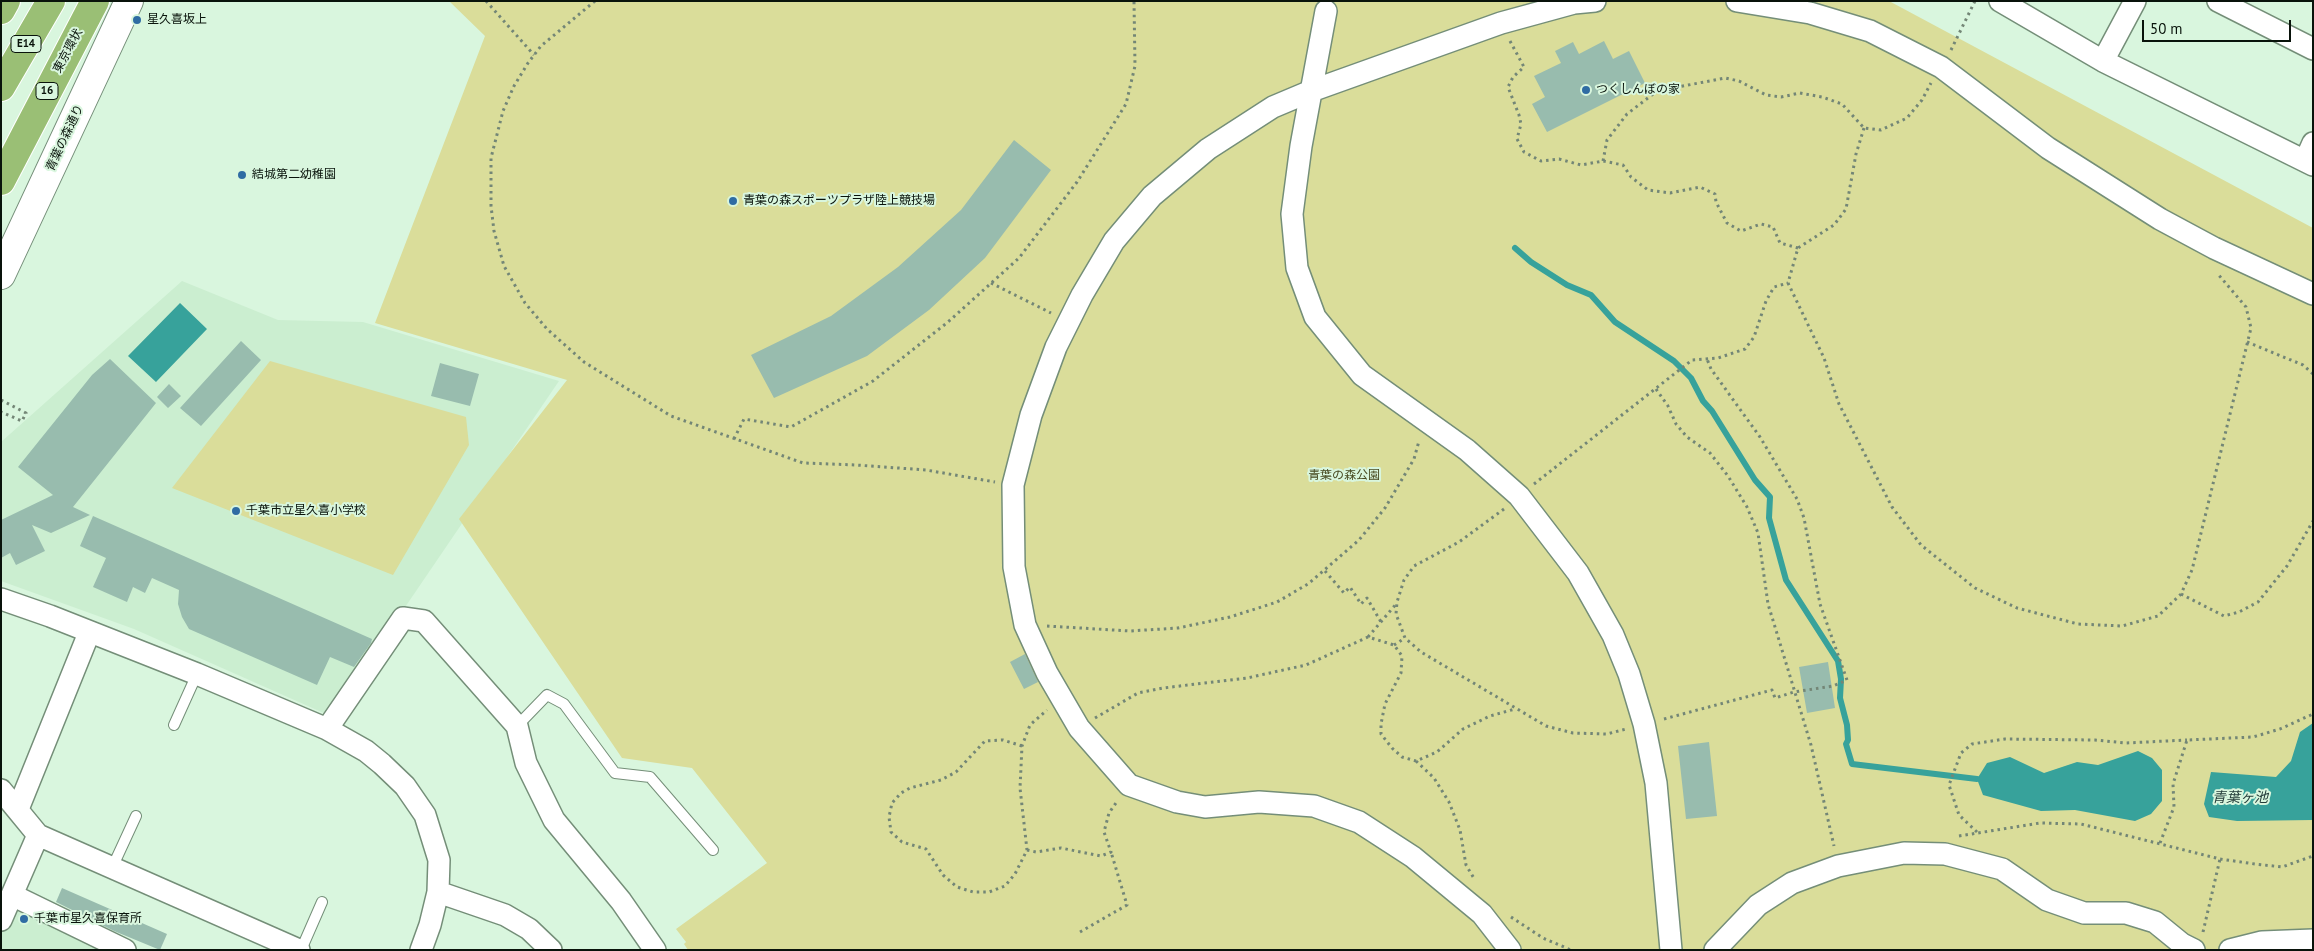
<!DOCTYPE html>
<html>
<head>
<meta charset="utf-8">
<style>
	body { margin:0 }
	#map { position:relative; width:2314px; height:951px; overflow:hidden; background:#d9f6de; font-family:"PT Sans",sans-serif }
	canvas { display:block }
	.frame { position:absolute; inset:0; border:2px solid #09130b; pointer-events:none }
	.scale { position:absolute; left:2142px; top:20px; width:149px; height:22px; box-sizing:border-box; border:2px solid #09130b; border-top:0; padding-left:6px; font-size:15px; line-height:18px; white-space:nowrap; color:#09130b; -webkit-text-stroke:4px #d9f6de; paint-order:stroke }
</style>
</head>
<body>
<div id="map">
<canvas width="2314" height="951"></canvas>
<div class="frame"></div>
<div class="scale">50 m</div>
</div>
<script>
const c = document.querySelector('canvas').getContext('2d');
c.lineJoin = 'round';
function paint(path, color) { c.fillStyle = color; c.fill(path, 'evenodd'); }
const toPath = rows => new Path2D(rows.map(r => 'M' + r).join(''));
function trace(path, color, width, dash) { c.strokeStyle = color; c.lineWidth = width; c.lineCap = dash ? 'butt' : 'round'; c.setLineDash(dash || []); c.stroke(path); }
function label(font, color, halo, rows, align = 'center') {
  c.font = font + ' "PT Sans","Noto Sans JP",sans-serif'; c.lineWidth = 4; c.setLineDash([]); c.textBaseline = 'middle'; c.strokeStyle = halo; c.fillStyle = color; for (const [text, x, y, turn = 0] of rows) {
    c.save(); c.translate(x, y); c.rotate((+turn || 0) * Math.PI / 180); c.textAlign = isNaN(turn) ? turn : align; if (halo) c.strokeText(text, 0, 0); c.fillText(text, 0, 0); c.restore();
  }
}
paint(toPath([
	[182,281,278,320,363,322,559,381,397,619,326,714,134,629,1,581,1,442],
	[12,906,114,950,1,950,1,931]
]), '#cbeed0');
paint(toPath([
	[449,1,1889,1,2313,228,2313,950,688,950,684,944,686,942,676,929,767,863,692,768,622,758,459,519,567,380,375,323,485,36],
	[270,361,466,417,469,445,393,575,172,488]
]), '#dadd9a');
paint(toPath([
	[180,303,207,329,156,382,128,356],
	[2313,723,2313,820,2237,821,2209,817,2204,804,2211,772,2276,777,2291,761,2300,732],
	[2138,751,2152,758,2162,770,2162,801,2151,814,2135,821,2075,810,2041,811,1983,795,1977,779,1987,763,2010,757,2044,773,2077,762,2098,765]
]), '#37a29b');
trace(toPath([
	[1515,248,1531,262,1567,285,1591,295,1615,322,1674,361,1691,378,1703,401,1712,411,1755,480,1770,497,1769,518,1786,580,1838,661,1841,679,1840,698,1847,725,1848,740,1846,744,1852,764,1977,779]
]), '#37a29b', 6);
paint(toPath([
	[1604,41,1613,59,1629,51,1645,83,1547,132,1532,104,1545,97,1534,76,1561,63,1555,51,1573,42,1579,54],
	[1014,140,1051,170,985,258,929,310,867,356,774,398,751,355,831,316,898,267,961,210],
	[241,341,261,360,201,426,180,408],
	[110,359,156,403,73,507,90,515,51,533,32,525,45,551,16,565,10,553,1,558,1,520,53,495,18,467,92,375],
	[440,363,479,374,470,406,431,396],
	[169,384,181,396,168,408,157,397],
	[93,516,372,639,371,643,354,667,330,657,317,685,189,629,182,617,178,604,179,590,152,578,145,593,133,587,127,602,93,587,106,558,80,546],
	[1025,654,1038,682,1024,689,1010,662],
	[1828,662,1835,708,1807,713,1799,667],
	[1709,742,1717,816,1686,819,1678,746],
	[62,888,167,934,160,950,114,931,56,902]
]), '#98bcae');
const lane = toPath([
	[174,725,197,674],
	[517,726,547,695,564,704,615,773,650,777,713,850],
	[112,868,136,816],
	[301,950,322,902]
]);
const street = toPath([
	[1737,1,1810,13,1870,31,1941,67,2048,148,2160,219,2214,248,2313,294],
	[2000,1,2103,61,2313,165],
	[2218,1,2313,49],
	[1326,11,1301,146,1292,214,1297,268,1315,317,1362,375,1467,450,1519,496,1578,573,1613,635,1629,674,1644,724,1656,783,1671,950],
	[2103,61,2135,1],
	[2305,161,2313,143],
	[1,599,50,616,197,674,327,729,366,751,382,764,405,786,425,815,439,860,438,892,430,925,421,950],
	[327,729,403,618,424,621,517,726,526,763,554,820,621,901,655,950],
	[1,790,38,835,299,950],
	[18,809,89,633],
	[438,892,505,915,529,929,551,950],
	[12,895,125,950],
	[1,920,38,835],
	[1510,950,1482,914,1413,857,1359,822,1314,806,1259,802,1205,807,1177,802,1129,785,1079,728,1047,673,1025,625,1014,567,1013,485,1031,415,1056,347,1082,295,1114,241,1152,196,1208,149,1273,107,1311,91,1501,23,1574,3,1595,1],
	[1715,950,1758,905,1792,883,1838,866,1904,853,1945,854,2002,869,2047,900,2084,913,2126,913,2155,922,2182,944,2194,950],
	[2230,950,2262,942,2313,940]
]);
const secondary = toPath([
	[1,275,129,1]
]);
const highway = toPath([
	[1,10,6,1],
	[1,87,51,1],
	[1,181,95,1]
]);
trace(lane, '#748e78', 12);
trace(street, '#748e78', 24);
trace(secondary, '#748e78', 30);
trace(highway, '#fff', 30);
trace(toPath([
	[486,1,534,55],
	[595,1,541,46,528,63,514,86,503,111,491,158,491,206,494,231,504,266,525,303,547,329,584,362,671,416,803,463,856,465,926,470,995,482],
	[1510,41,1524,67,1513,77,1508,87,1519,115,1521,124,1517,139,1524,152,1541,161,1559,159,1581,165,1603,161,1623,165,1631,177,1648,190,1670,193,1700,187,1715,194,1716,202,1727,223,1741,231,1761,224,1773,227,1780,243,1798,248],
	[1951,50,1975,1],
	[1864,128,1856,154,1846,209,1834,225,1798,248,1788,283,1824,358,1839,404,1892,507,1921,545,1975,588,2017,608,2078,624,2122,626,2158,616,2181,594,2192,570,2251,328,2246,307,2217,273],
	[1603,161,1607,140,1627,114,1657,91,1725,78,1739,81,1766,95,1781,97,1800,93,1822,97,1842,104,1864,128,1881,130,1907,118,1922,100,1931,83],
	[991,283,1051,313],
	[2247,342,2303,365,2313,374],
	[1656,389,1668,406,1676,424,1687,437,1710,453,1728,476,1747,507,1758,533,1768,604,1811,745,1834,846],
	[1,400,26,413,22,421,1,412],
	[734,439,744,419,791,427,873,381,948,322,1019,258,1077,182,1126,104,1135,66,1134,1],
	[1534,484,1692,360,1718,358,1745,349,1754,337,1766,301,1774,287,1788,283],
	[1504,509,1459,542,1414,566,1404,580,1397,602,1396,614,1405,638,1421,652,1546,726,1573,733,1607,734,1626,729],
	[1325,571,1344,593,1350,587,1361,604,1367,598,1381,622],
	[2181,594,2224,616,2239,612,2258,602,2287,566,2313,521],
	[1047,626,1130,631,1178,628,1230,617,1277,602,1308,584,1359,540,1385,508,1414,459,1419,441],
	[1368,637,1397,603],
	[1394,645,1405,638],
	[1095,718,1138,693,1163,688,1247,678,1306,665,1368,637,1394,645,1402,656,1401,673,1385,704,1381,724,1381,734,1392,748,1402,757,1416,761,1437,752,1463,729,1490,716,1515,709],
	[1664,719,1772,690,1775,698,1794,692,1833,686,1847,680,1820,604,1804,518,1797,499,1760,437,1711,369,1707,359],
	[1022,746,1003,740,985,741,956,772,941,780,910,788,901,793,892,803,889,817,891,832,902,842,926,849,943,875,957,887,973,892,989,892,1005,886,1015,874,1027,850,1020,788,1022,746,1030,725,1047,710],
	[1416,761,1434,778,1449,802,1460,830,1466,865,1475,880],
	[1977,832,1959,815,1949,785,1961,753,1972,744,2005,739,2095,740,2126,743,2187,740],
	[1959,836,2040,823,2081,824,2220,859,2255,864,2282,867,2313,856],
	[2160,843,2174,807,2173,784,2187,740,2253,737,2280,729,2313,714],
	[1027,850,1036,852,1061,848,1101,856,1111,852,1104,832,1109,813,1118,800],
	[1511,917,1543,938,1571,950],
	[1080,932,1127,905,1111,852],
	[2203,932,2220,859]
]), '#738676', 3, [2.5, 4]);
trace(lane, '#fff', 10);
trace(street, '#fff', 21);
trace(secondary, '#fff', 28);
trace(highway, '#9abf75', 28);
for (const [x, y, r, color] of [
	[137,20,5,"#2f6ca3"],
	[1586,90,5,"#2f6ca3"],
	[242,175,5,"#2f6ca3"],
	[733,201,5,"#2f6ca3"],
	[236,511,5,"#2f6ca3"],
	[24,919,5,"#2f6ca3"]
]) { const dot = new Path2D(); dot.arc(x, y, r, 0, 2 * Math.PI); c.fillStyle = color; c.fill(dot); trace(dot, '#d9f6de', 2); }
for (const [x, y, w] of [
	[26,44,30],
	[47,91,22]
]) { const box = new Path2D(); box.roundRect(x - w / 2, y - 8.5, w, 17, 4); c.fillStyle = '#d9f6de'; c.fill(box); trace(box, '#09130b', 1); }
label('bold 11px', '#09130b', null, [
	["E14",26,44],
	["16",47,91]
]);
label('12px', '#09130b', '#d9f6de', [
	["星久喜坂上",147,20],
	["つくしんぼの家",1596,90],
	["結城第二幼稚園",252,175],
	["青葉の森スポーツプラザ陸上競技場",743,201],
	["千葉市立星久喜小学校",246,511],
	["千葉市星久喜保育所",34,919]
], 'left');
label('12px', '#09130b', '#d9f6de', [
	["東京環状",68,51,-62],
	["青葉の森通り",65,138,-65]
]);
label('12px', '#484a21', '#d9f6de', [
	["青葉の森公園",1344,476]
]);
label('italic 14px', '#233b39', '#d9f6de', [
	["青葉ヶ池",2240,798]
]);
</script>
</body>
</html>
